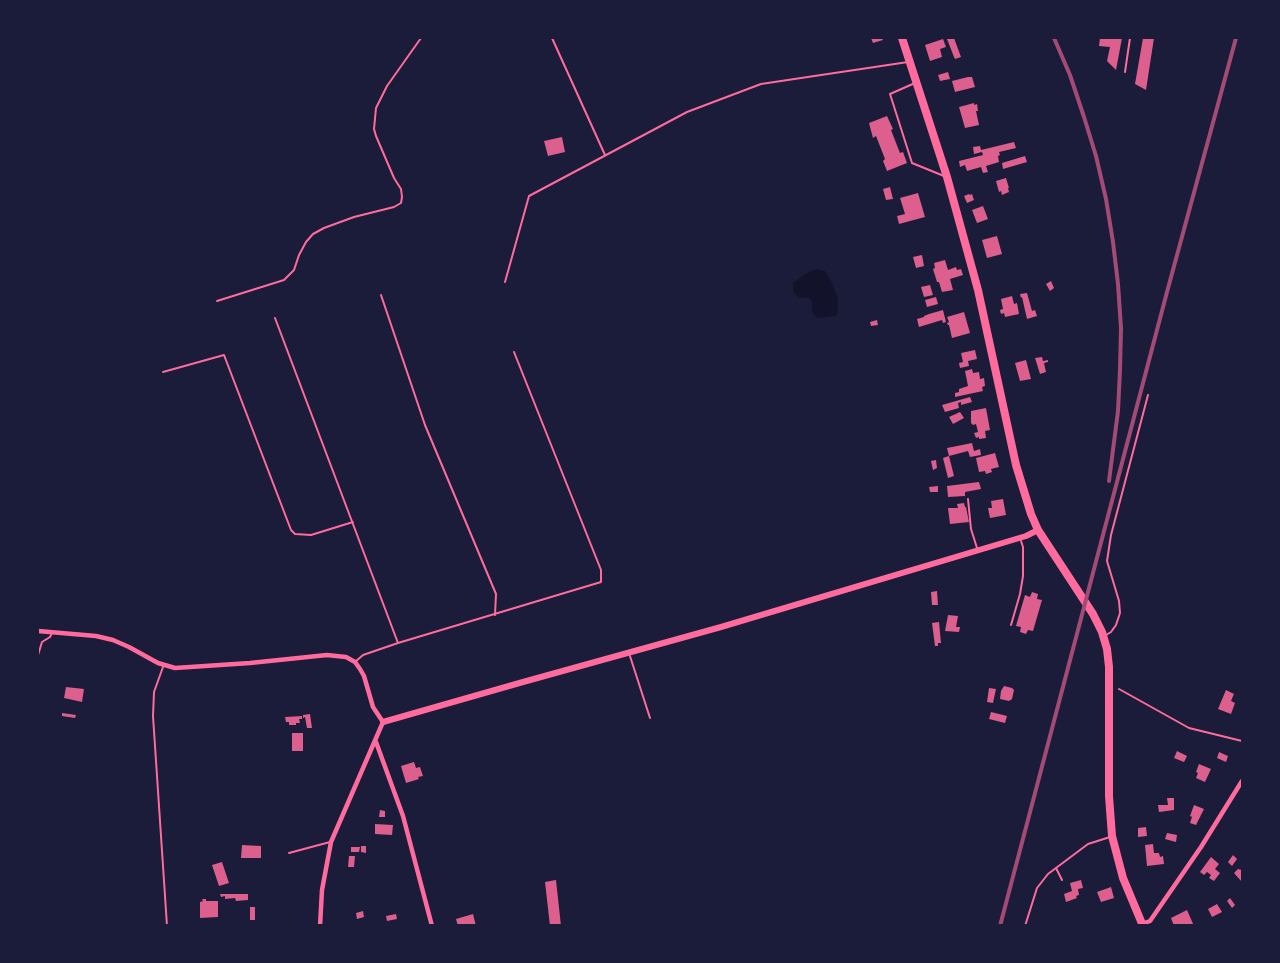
<!DOCTYPE html>
<html>
<head>
<meta charset="utf-8">
<style>
	body { margin:0 }
	#map { position:relative; width:1280px; height:963px; overflow:hidden; background:#1b1b3a; font-family:Jost,sans-serif }
	canvas { display:block }
	.frame { position:absolute; inset:0; border:39px solid #1b1b3a; pointer-events:none }
</style>
</head>
<body>
<div id="map">
<canvas width="1280" height="963"></canvas>
<div class="frame"></div>
</div>
<script>
const c = document.querySelector('canvas').getContext('2d');
c.lineJoin = 'round';
function paint(path, color) { c.fillStyle = color; c.fill(path, 'evenodd'); }
const toPath = rows => new Path2D(rows.map(r => 'M' + r).join(''));
function trace(path, color, width, dash) { c.strokeStyle = color; c.lineWidth = width; c.lineCap = dash ? 'butt' : 'round'; c.setLineDash(dash || []); c.stroke(path); }
paint(toPath([
	[817,269,825,271,832,283,838,298,838,308,836,316,817,318,812,312,812,302,809,298,799,297,793,292,793,283,810,271]
]), '#12122b');
paint(toPath([
	[871,38,882,38,883,40,873,43],
	[950,38,954,38,961,57,955,59,954,57,947,39],
	[1100,38,1122,38,1116,70,1107,61,1110,47,1099,46],
	[1143,38,1154,38,1146,90,1135,84],
	[943,39,946,47,940,49,942,57,930,61,925,45],
	[948,72,950,79,940,81,938,75],
	[968,77,972,77,975,87,955,92,952,81],
	[974,103,974,105,977,104,978,111,976,111,979,125,965,128,959,107],
	[887,116,893,129,891,130,900,153,903,152,907,163,887,171,883,161,885,159,876,136,873,138,869,123],
	[562,137,565,152,548,156,544,141],
	[1014,142,1016,148,999,152,1000,155,998,156,999,162,986,166,988,172,983,173,981,167,967,171,965,165,960,167,959,161,983,155,982,152,974,154,973,147,980,146,981,150],
	[1025,156,1027,162,1003,169,1002,163],
	[1006,178,1009,188,1008,188,1009,192,1002,195,1001,191,999,192,996,181],
	[890,187,893,199,886,200,883,189],
	[918,193,925,217,899,224,897,216,905,214,900,198],
	[969,194,970,195,972,194,974,200,967,203,964,196],
	[983,206,988,219,977,223,972,210],
	[997,236,1002,254,987,258,982,240],
	[922,255,924,266,916,268,913,257],
	[945,260,948,270,956,267,957,270,961,269,963,275,950,279,953,290,942,292,939,282,937,282,933,269,935,268,934,263],
	[1051,281,1054,288,1050,291,1046,284],
	[930,285,933,295,924,297,921,287],
	[1027,293,1032,311,1035,310,1037,316,1027,319,1022,297,1021,298,1020,294],
	[1012,296,1014,304,1017,303,1019,314,1005,317,1004,313,1001,314,1000,310,1003,309,1001,299],
	[936,297,938,304,927,307,925,300],
	[943,310,946,322,943,323,942,320,919,327,917,319,924,317,924,316,929,314],
	[964,312,970,333,952,338,949,325,948,325,947,323,949,322,947,317],
	[877,320,878,325,871,326,870,322],
	[975,350,977,359,968,361,969,366,960,368,959,363,963,362,961,353],
	[1042,357,1043,361,1048,360,1048,362,1044,363,1046,372,1040,374,1035,358],
	[1026,360,1031,379,1020,381,1015,363],
	[972,369,973,373,979,372,980,379,984,378,985,386,982,387,983,391,955,397,955,393,959,392,959,389,968,386,965,371],
	[970,397,972,402,961,405,961,402,958,403,959,408,945,412,942,405],
	[986,408,990,430,985,431,986,438,979,439,979,437,976,438,974,433,978,432,976,424,973,425,971,423,971,411],
	[960,412,964,418,953,424,949,417],
	[972,443,974,451,980,449,981,455,970,457,968,451,949,456,947,448],
	[995,453,999,467,991,469,992,472,986,474,985,471,979,472,976,458],
	[949,456,954,476,948,478,943,458],
	[936,460,937,468,933,470,931,461],
	[979,482,981,489,965,492,965,496,948,497,947,486],
	[938,486,938,492,930,492,929,487],
	[1003,499,1006,515,990,518,988,508,992,508,991,501],
	[964,503,965,507,966,507,969,522,950,524,948,508,958,508,957,504],
	[937,591,938,605,932,605,931,592],
	[1032,592,1038,594,1037,599,1042,600,1033,631,1028,630,1026,634,1020,632,1021,627,1016,626,1025,595,1030,597],
	[948,615,958,616,956,627,960,627,959,632,945,631],
	[939,622,941,643,938,643,938,646,935,646,932,623],
	[1004,686,1012,688,1014,690,1012,699,1009,701,1000,699,1001,691],
	[66,687,84,689,82,702,64,698],
	[989,688,996,689,993,703,987,702],
	[1226,690,1234,694,1231,701,1235,703,1231,714,1218,709],
	[991,712,1007,716,1005,723,989,719],
	[62,713,76,715,75,718,62,716],
	[310,714,312,728,307,728,305,717,303,718,303,715],
	[302,716,302,719,299,719,300,723,296,723,296,725,289,725,289,722,286,722,285,717],
	[292,733,303,733,303,751,292,751],
	[1177,751,1187,756,1184,762,1174,758],
	[1219,752,1228,756,1226,762,1217,758],
	[414,762,416,768,420,767,423,776,418,777,419,779,406,783,401,766],
	[1199,764,1211,769,1205,782,1196,778,1198,773,1196,772],
	[1167,798,1174,798,1174,810,1159,812,1158,805,1168,805],
	[1194,805,1204,809,1196,825,1190,823,1192,817,1190,816],
	[380,810,385,811,385,817,379,817],
	[375,824,393,825,392,835,375,834],
	[1146,827,1147,836,1138,837,1138,828],
	[1167,833,1177,835,1176,842,1165,839],
	[1153,844,1154,853,1159,853,1160,857,1163,856,1164,864,1147,866,1145,845],
	[242,845,261,846,261,858,241,858],
	[361,846,366,846,366,853,361,852],
	[351,847,360,847,359,852,351,852],
	[1233,855,1237,859,1232,866,1228,862],
	[349,856,355,856,354,867,348,867],
	[1211,857,1219,864,1215,869,1220,873,1214,881,1209,878,1211,875,1207,872,1204,875,1200,872],
	[222,862,229,883,219,886,212,865],
	[1238,869,1242,870,1242,882,1234,873],
	[556,880,561,926,550,926,545,882],
	[1081,880,1083,888,1078,889,1079,895,1076,896,1077,898,1066,902,1064,894,1072,891,1070,883],
	[1111,887,1114,898,1101,902,1097,892],
	[220,894,248,894,248,900,236,901,235,898,225,899,225,896,221,897],
	[1230,898,1235,905,1232,908,1227,901],
	[202,899,206,899,206,901,218,901,218,917,200,918,200,902,203,901],
	[1217,904,1222,912,1212,917,1208,909],
	[250,907,255,907,255,920,250,920],
	[1187,910,1194,926,1174,926,1171,918],
	[363,911,364,917,357,919,356,913],
	[396,914,397,919,387,921,386,916],
	[473,914,476,926,458,926,456,919]
]), '#dd5f8e');
trace(toPath([
	[1119,689,1189,728,1242,741]
]), '#ff6b9d', 2);
trace(toPath([
	[552,38,605,155],
	[1125,72,1130,38],
	[915,83,890,94,912,163,944,176],
	[505,282,529,196,687,112,761,84,908,62],
	[381,295,425,425,496,594,495,615],
	[217,301,284,280,294,270,299,255,306,242,313,234,324,228,354,217,394,207,401,203,402,197,401,189,394,178,376,136,374,129,376,108,387,86,421,38],
	[275,318,398,643],
	[163,372,224,355,291,530,295,534,311,535,353,522],
	[968,499,971,529,977,548],
	[1011,625,1020,594,1023,576,1023,547,1020,538],
	[1106,635,1111,632,1116,625,1120,613,1119,601,1107,561,1111,535,1148,395],
	[629,653,650,718],
	[38,655,42,642,50,637,52,633],
	[355,662,363,655,398,643,601,582,601,570,514,352],
	[163,667,154,692,153,716,167,926],
	[289,853,330,842],
	[1056,868,1062,880],
	[1025,926,1037,888,1048,874,1088,844,1110,837]
]), '#ff6b9d', 2);
trace(toPath([
	[38,631,96,636,113,640,129,647,158,663,175,668,250,663,327,655,346,657,355,662,360,669,364,676,373,707,383,722,331,842,322,890,320,926],
	[376,742,403,816,432,926],
	[1142,924,1150,921,1201,847,1242,781]
]), '#ff6b9d', 4.5);
trace(toPath([
	[383,722,523,682,721,627,1026,536,1038,530]
]), '#ff6b9d', 6);
trace(toPath([
	[902,38,947,177,978,290,1016,465,1031,514,1038,530,1093,614,1102,632,1107,649,1109,667,1109,796,1112,836,1123,878,1143,926]
]), '#ff6b9d', 8);
trace(toPath([
	[1054,38,1070,75,1084,117,1096,156,1106,199,1113,242,1118,284,1121,328,1120,370,1118,411,1109,481],
	[1000,926,1167,292,1236,38]
]), '#a44b75', 4);
</script>
</body>
</html>
